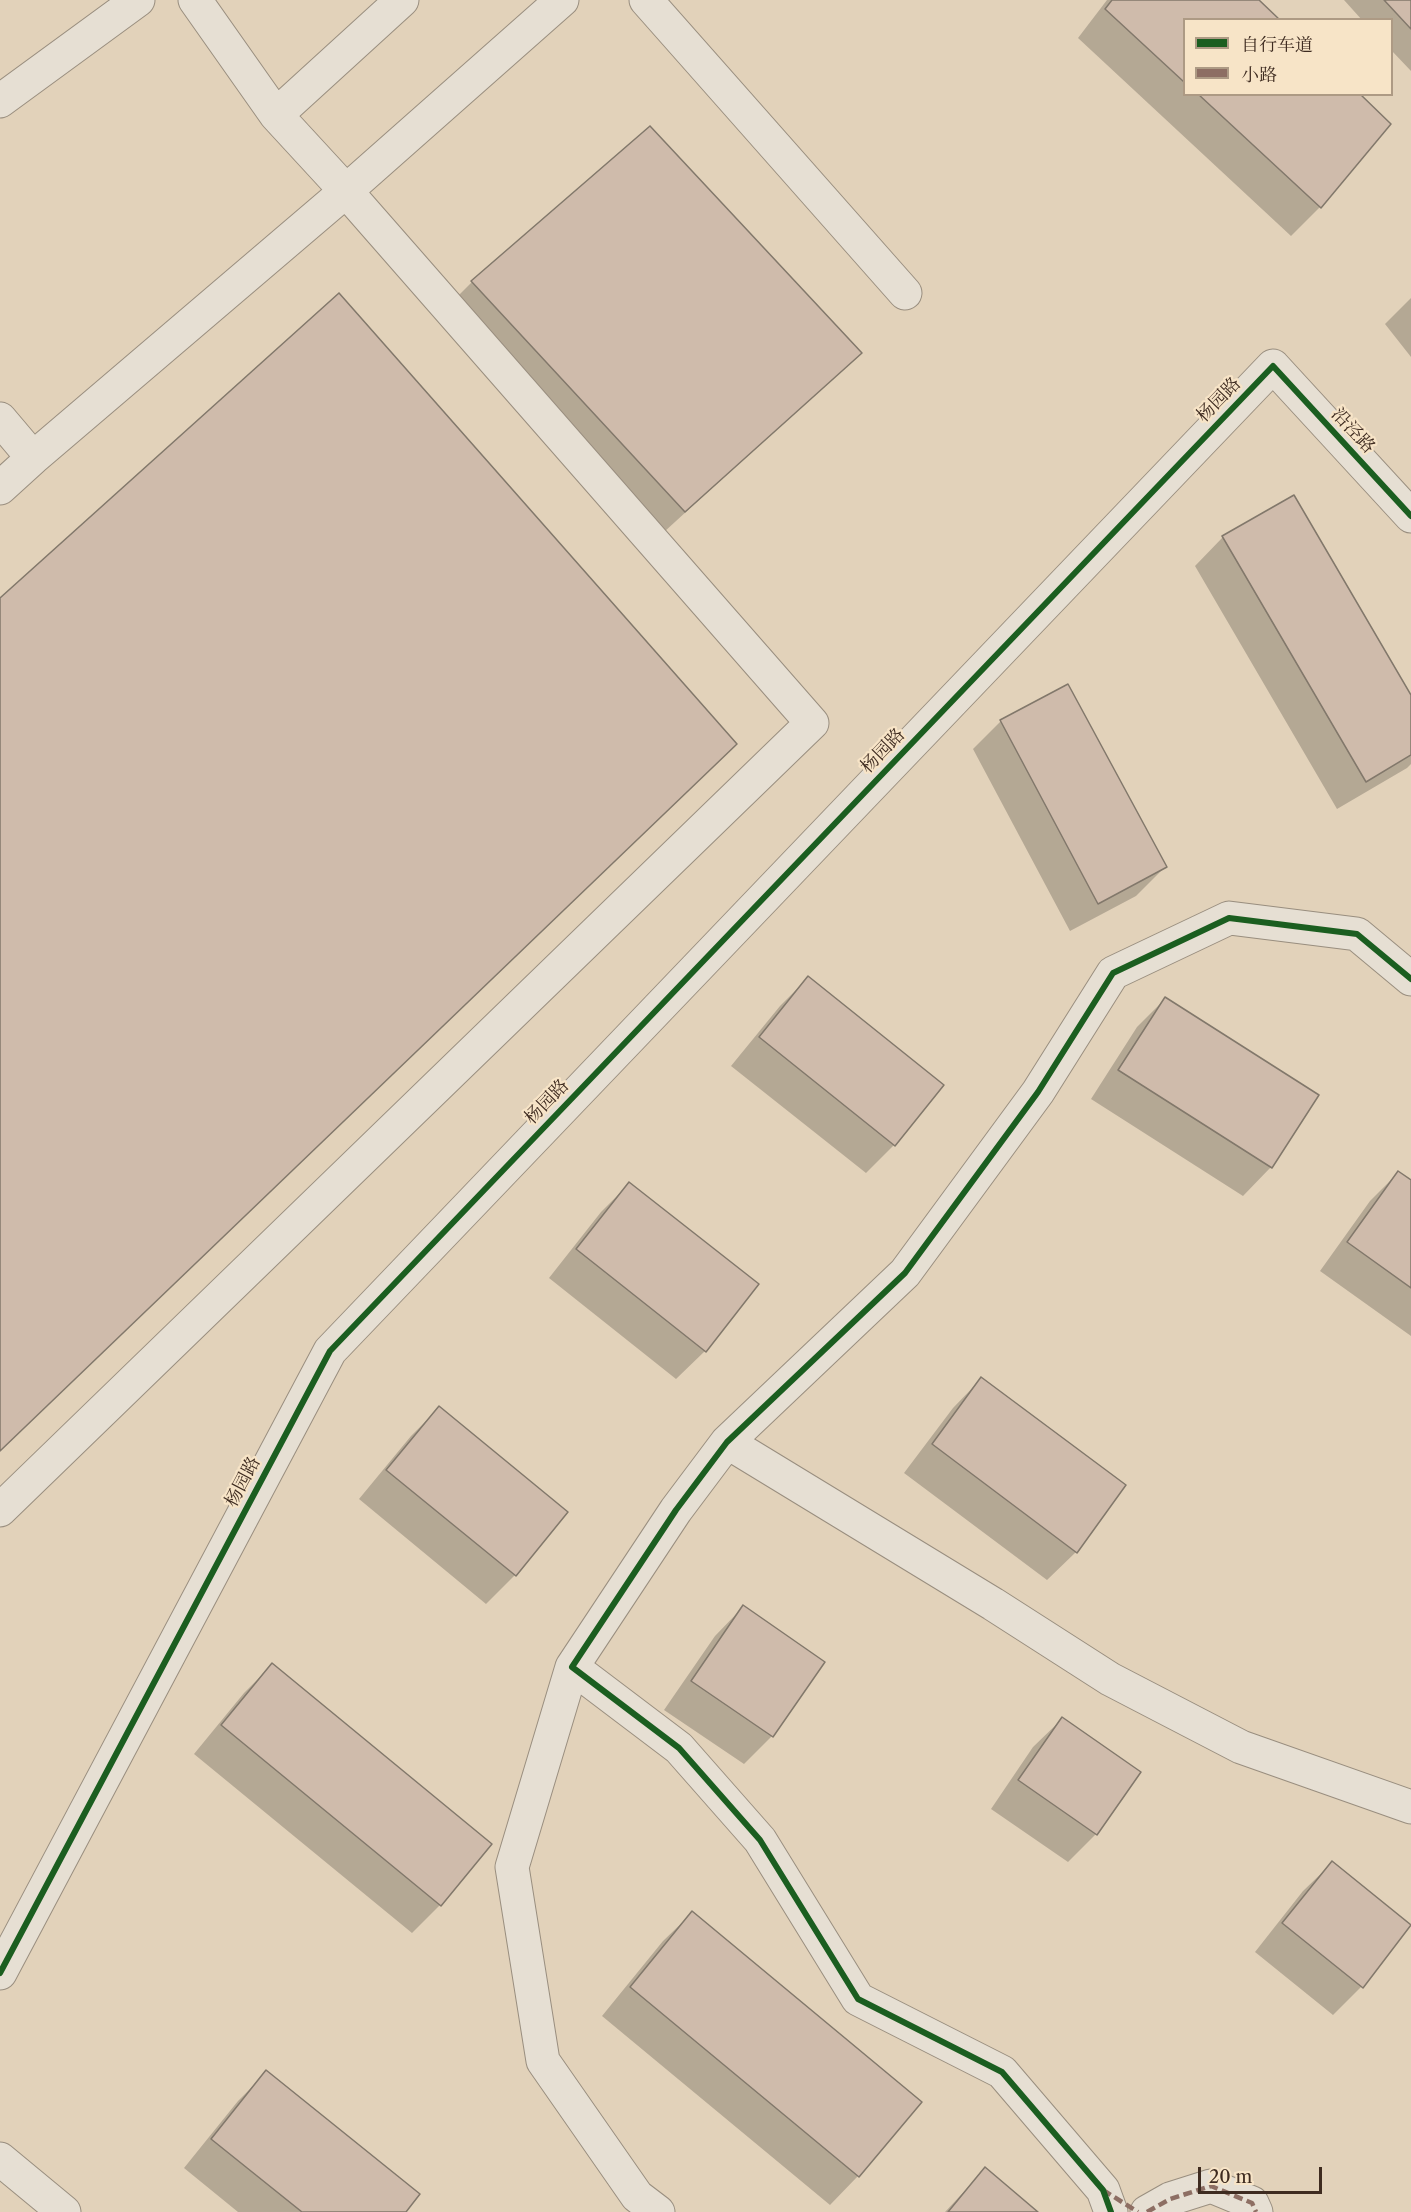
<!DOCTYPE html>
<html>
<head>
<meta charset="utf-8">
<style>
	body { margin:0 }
	#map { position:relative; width:1411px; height:2212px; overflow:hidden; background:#e2d2ba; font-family:"Libre Caslon Text","Noto Serif SC",serif }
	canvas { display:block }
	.legend { position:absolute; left:1183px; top:18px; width:210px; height:78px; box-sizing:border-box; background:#f7e4c7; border:2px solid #ad9a84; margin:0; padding:8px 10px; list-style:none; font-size:18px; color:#3e2b20 }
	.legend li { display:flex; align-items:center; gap:12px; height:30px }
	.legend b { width:30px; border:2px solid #ad9a84 }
	.scale { position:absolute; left:1198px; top:2167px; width:124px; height:27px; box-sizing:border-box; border:3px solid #3e2b20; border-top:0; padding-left:8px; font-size:18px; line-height:21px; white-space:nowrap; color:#3e2b20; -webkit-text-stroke:4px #f7e4c7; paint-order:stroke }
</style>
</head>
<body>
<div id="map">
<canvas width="1411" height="2212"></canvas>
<ul class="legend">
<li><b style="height:8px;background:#1b5e20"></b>自行车道</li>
<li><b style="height:8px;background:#8d6e63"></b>小路</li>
</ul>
<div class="scale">20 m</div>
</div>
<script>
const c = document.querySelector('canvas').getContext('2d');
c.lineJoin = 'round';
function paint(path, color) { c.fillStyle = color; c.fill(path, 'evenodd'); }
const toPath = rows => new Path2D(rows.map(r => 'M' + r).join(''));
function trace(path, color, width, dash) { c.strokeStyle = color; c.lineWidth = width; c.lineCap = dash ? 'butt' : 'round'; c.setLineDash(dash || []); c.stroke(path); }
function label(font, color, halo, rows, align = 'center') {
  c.font = font + ' "Libre Caslon Text","Noto Serif SC",serif'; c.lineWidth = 4.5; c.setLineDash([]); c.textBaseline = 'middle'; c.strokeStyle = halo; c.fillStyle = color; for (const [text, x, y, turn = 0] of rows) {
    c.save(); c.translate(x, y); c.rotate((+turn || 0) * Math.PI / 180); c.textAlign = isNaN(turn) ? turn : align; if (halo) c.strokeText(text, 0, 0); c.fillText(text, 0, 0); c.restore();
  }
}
paint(toPath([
	[1107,0,1257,0,1184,20,1184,94,1358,94,1389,124,1320,207,1291,236,1078,38],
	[1344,0,1411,0,1411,71,1392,51,1392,20,1362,20],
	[650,128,860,353,664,532,451,303,472,282],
	[1411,298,1411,357,1385,324],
	[1223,537,1411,698,1411,764,1407,768,1337,809,1195,566],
	[1001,721,1165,867,1136,896,1070,931,973,749],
	[808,978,894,1145,866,1173,731,1066,780,1006],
	[1165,999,1317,1096,1271,1167,1243,1196,1091,1099,1137,1027],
	[1398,1173,1411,1182,1411,1336,1320,1271,1370,1201],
	[629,1184,705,1351,676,1379,549,1278,601,1212],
	[981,1379,1076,1552,1047,1580,904,1473,953,1408],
	[439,1408,566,1512,515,1575,486,1604,359,1499,411,1436],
	[743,1607,772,1736,744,1764,664,1710,715,1636],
	[272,1665,440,1905,412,1933,194,1754,244,1693],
	[1062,1719,1096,1834,1068,1862,991,1809,1033,1747],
	[1332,1863,1410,1926,1361,1987,1333,2015,1255,1952,1303,1891],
	[692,1913,920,2102,858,2176,830,2205,602,2016,663,1941],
	[267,2072,404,2212,238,2212,184,2168,238,2101],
	[985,2169,1036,2212,945,2212]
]), '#0003');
const building = toPath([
	[1112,0,1259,0,1280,20,1184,20,1184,82,1105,9,1112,0],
	[1384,0,1411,0,1411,29,1384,0],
	[1198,94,1360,94,1391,124,1321,208,1198,94],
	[650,126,862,353,685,512,471,281,650,126],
	[339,293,737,744,0,1451,0,598,339,293],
	[1294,495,1411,695,1411,755,1366,782,1222,536,1294,495],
	[1068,684,1167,867,1098,904,1000,720,1068,684],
	[808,976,944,1085,895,1146,759,1037,808,976],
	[1165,997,1319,1095,1272,1168,1118,1070,1165,997],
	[1398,1171,1411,1180,1411,1288,1347,1242,1398,1171],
	[629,1182,759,1284,706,1352,576,1249,629,1182],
	[981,1377,1126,1485,1077,1553,932,1444,981,1377],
	[439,1406,568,1512,516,1576,386,1470,439,1406],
	[743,1605,825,1662,773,1737,691,1681,743,1605],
	[272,1663,492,1844,441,1906,221,1725,272,1663],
	[1062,1717,1141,1772,1097,1835,1018,1780,1062,1717],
	[1332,1861,1411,1925,1363,1988,1282,1923,1332,1861],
	[692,1911,922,2102,859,2177,630,1987,692,1911],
	[266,2070,420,2194,406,2212,302,2212,211,2139,266,2070],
	[985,2167,1038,2212,948,2212,985,2167]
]);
paint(building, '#cfbbab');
trace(building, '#82786b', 1.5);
const minor = toPath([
	[195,0,276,115,402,0],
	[646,0,905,293],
	[0,101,138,0],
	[0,419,33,458,0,488],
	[33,458,346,191,562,0],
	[727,1442,993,1604,1110,1679,1241,1747,1411,1807],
	[0,1510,812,723,346,191,276,115],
	[572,1667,512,1867,543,2061,637,2196,658,2212],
	[0,1973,330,1351,1273,366,1411,516],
	[0,2159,64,2212],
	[1111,2212,1103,2190,1002,2072,858,1999,760,1840,679,1748,572,1667,676,1510,727,1442,905,1273,1038,1092,1113,973,1229,918,1357,934,1411,979],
	[1147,2212,1170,2199,1211,2186,1252,2203,1256,2212]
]);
trace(minor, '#998e7f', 35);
trace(minor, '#e6dfd3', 33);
trace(toPath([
	[1103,2190,1138,2212],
	[1147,2212,1170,2199,1211,2186,1252,2203,1256,2212]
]), '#8d6e63', 4.5, [9, 4.5]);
trace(toPath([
	[0,1973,330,1351,1273,366,1411,516],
	[1111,2212,1103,2190,1002,2072,858,1999,760,1840,679,1748,572,1667,676,1510,727,1442,905,1273,1038,1092,1113,973,1229,918,1357,934,1411,979]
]), '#1b5e20', 6);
label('18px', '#3e2b20', '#f7e4c7', [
	["杨园路",1219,400,-46],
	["沿泾路",1353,431,47],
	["杨园路",883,751,-46],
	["杨园路",547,1102,-46],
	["杨园路",243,1482,-62]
]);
</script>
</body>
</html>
